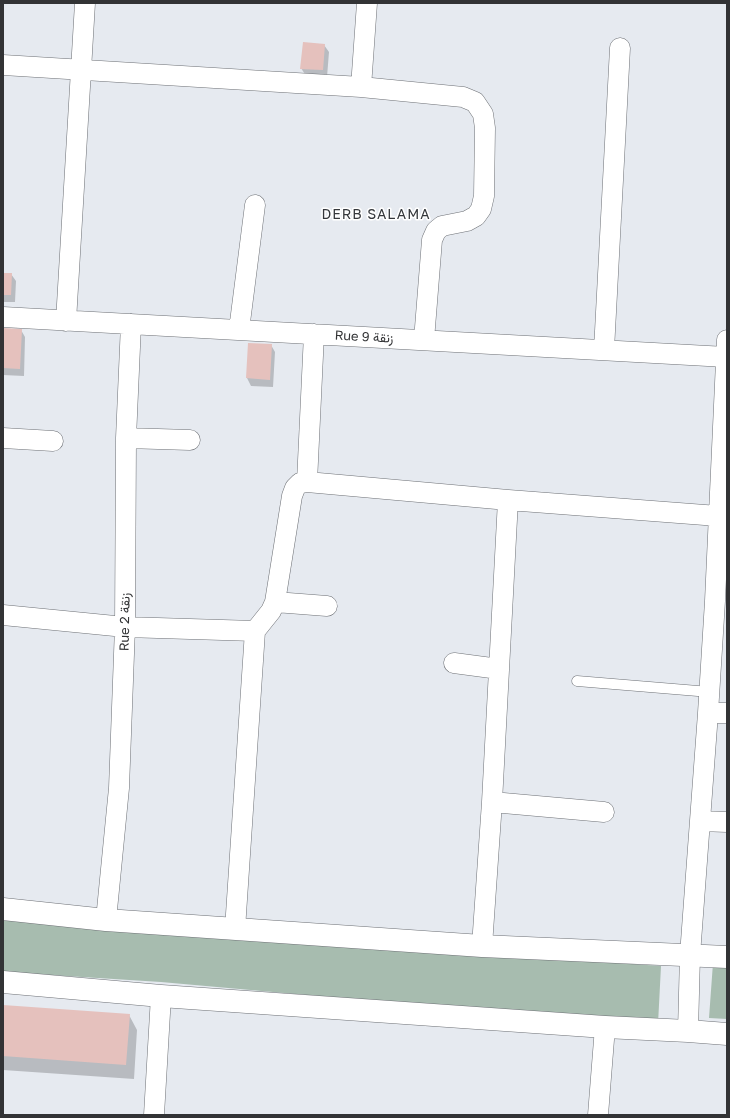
<!DOCTYPE html>
<html>
<head>
<meta charset="utf-8">
<style>
	body { margin:0 }
	#map { position:relative; width:730px; height:1118px; overflow:hidden; background:#e6eaf0; font-family:"Golos Text",sans-serif }
	canvas { display:block }
	.frame { position:absolute; inset:0; border:4px solid #323335; pointer-events:none }
</style>
</head>
<body>
<div id="map">
<canvas width="730" height="1118"></canvas>
<div class="frame"></div>
</div>
<script>
const c = document.querySelector('canvas').getContext('2d');
c.lineJoin = 'round';
function paint(path, color) { c.fillStyle = color; c.fill(path, 'evenodd'); }
const toPath = rows => new Path2D(rows.map(r => 'M' + r).join(''));
function trace(path, color, width, dash) { c.strokeStyle = color; c.lineWidth = width; c.lineCap = dash ? 'butt' : 'round'; c.setLineDash(dash || []); c.stroke(path); }
function label(font, color, halo, rows, align = 'center') {
  c.font = font + ' "Golos Text",Vazirmatn,sans-serif'; c.lineWidth = 3; c.setLineDash([]); c.textBaseline = 'middle'; c.strokeStyle = halo; c.fillStyle = color; for (const [text, x, y, turn = 0] of rows) {
    c.save(); c.translate(x, y); c.rotate((+turn || 0) * Math.PI / 180); c.textAlign = isNaN(turn) ? turn : align; if (halo) c.strokeText(text, 0, 0); c.fillText(text, 0, 0); c.restore();
  }
}
paint(toPath([
	[3,920,106,926,661,966,658,1024,598,1021,161,982,3,972],
	[713,963,727,964,727,1019,709,1018]
]), '#a7bcaf');
paint(toPath([
	[324,45,329,52,327,77,306,76,301,68],
	[3,274,11,274,16,281,15,302,3,302],
	[3,329,21,330,25,337,24,376,3,375],
	[249,344,271,345,275,352,273,387,251,386,247,378],
	[3,1006,129,1015,137,1030,134,1079,3,1070]
]), '#0003');
paint(toPath([
	[303,42,325,44,323,70,300,69],
	[3,273,12,273,11,295,3,295],
	[3,328,22,329,20,369,3,368],
	[248,343,272,344,270,380,246,378],
	[3,1005,130,1014,126,1065,3,1056]
]), '#e5c1bd');
const service = toPath([
	[577,681,710,692]
]);
const minor = toPath([
	[3,65,361,87,463,97,475,102,483,114,485,128,484,196,481,209,476,216,467,221,442,226,436,231,432,240,424,340],
	[361,87,367,3],
	[3,317,726,357],
	[66,321,85,3],
	[239,330,255,205],
	[604,350,620,48],
	[3,438,53,441],
	[126,438,190,440],
	[307,482,314,334],
	[275,602,327,606],
	[3,615,125,627,255,631],
	[454,663,499,669],
	[708,713,727,713],
	[492,802,604,812],
	[700,821,727,822],
	[106,920,119,788,125,627,126,438,131,324],
	[235,929,255,631,271,611,275,602,292,496,295,488,300,483,307,482,508,500,718,516],
	[482,946,492,802,508,500],
	[688,1031,690,955,708,713,715,601,727,340],
	[154,1115,161,996],
	[598,1115,605,1027]
]);
const tertiary = toPath([
	[3,909,106,920,482,946,727,957],
	[3,982,161,996,605,1027,688,1031,727,1034]
]);
trace(service, '#6d7075', 11);
trace(minor, '#6d7075', 21);
trace(tertiary, '#6d7075', 23);
trace(service, '#fff', 10);
trace(minor, '#fff', 20);
trace(tertiary, '#fff', 22);
label('13px', '#323335', '#fff', [
	["Rue 9 زنقة",364,337,3],
	["Rue 2 زنقة",125,622,-89]
]);
c.letterSpacing = '1px';
label('14px', '#35383c', '#fff', [
	["DERB SALAMA",376,215]
]);
c.letterSpacing = '0px';
</script>
</body>
</html>
